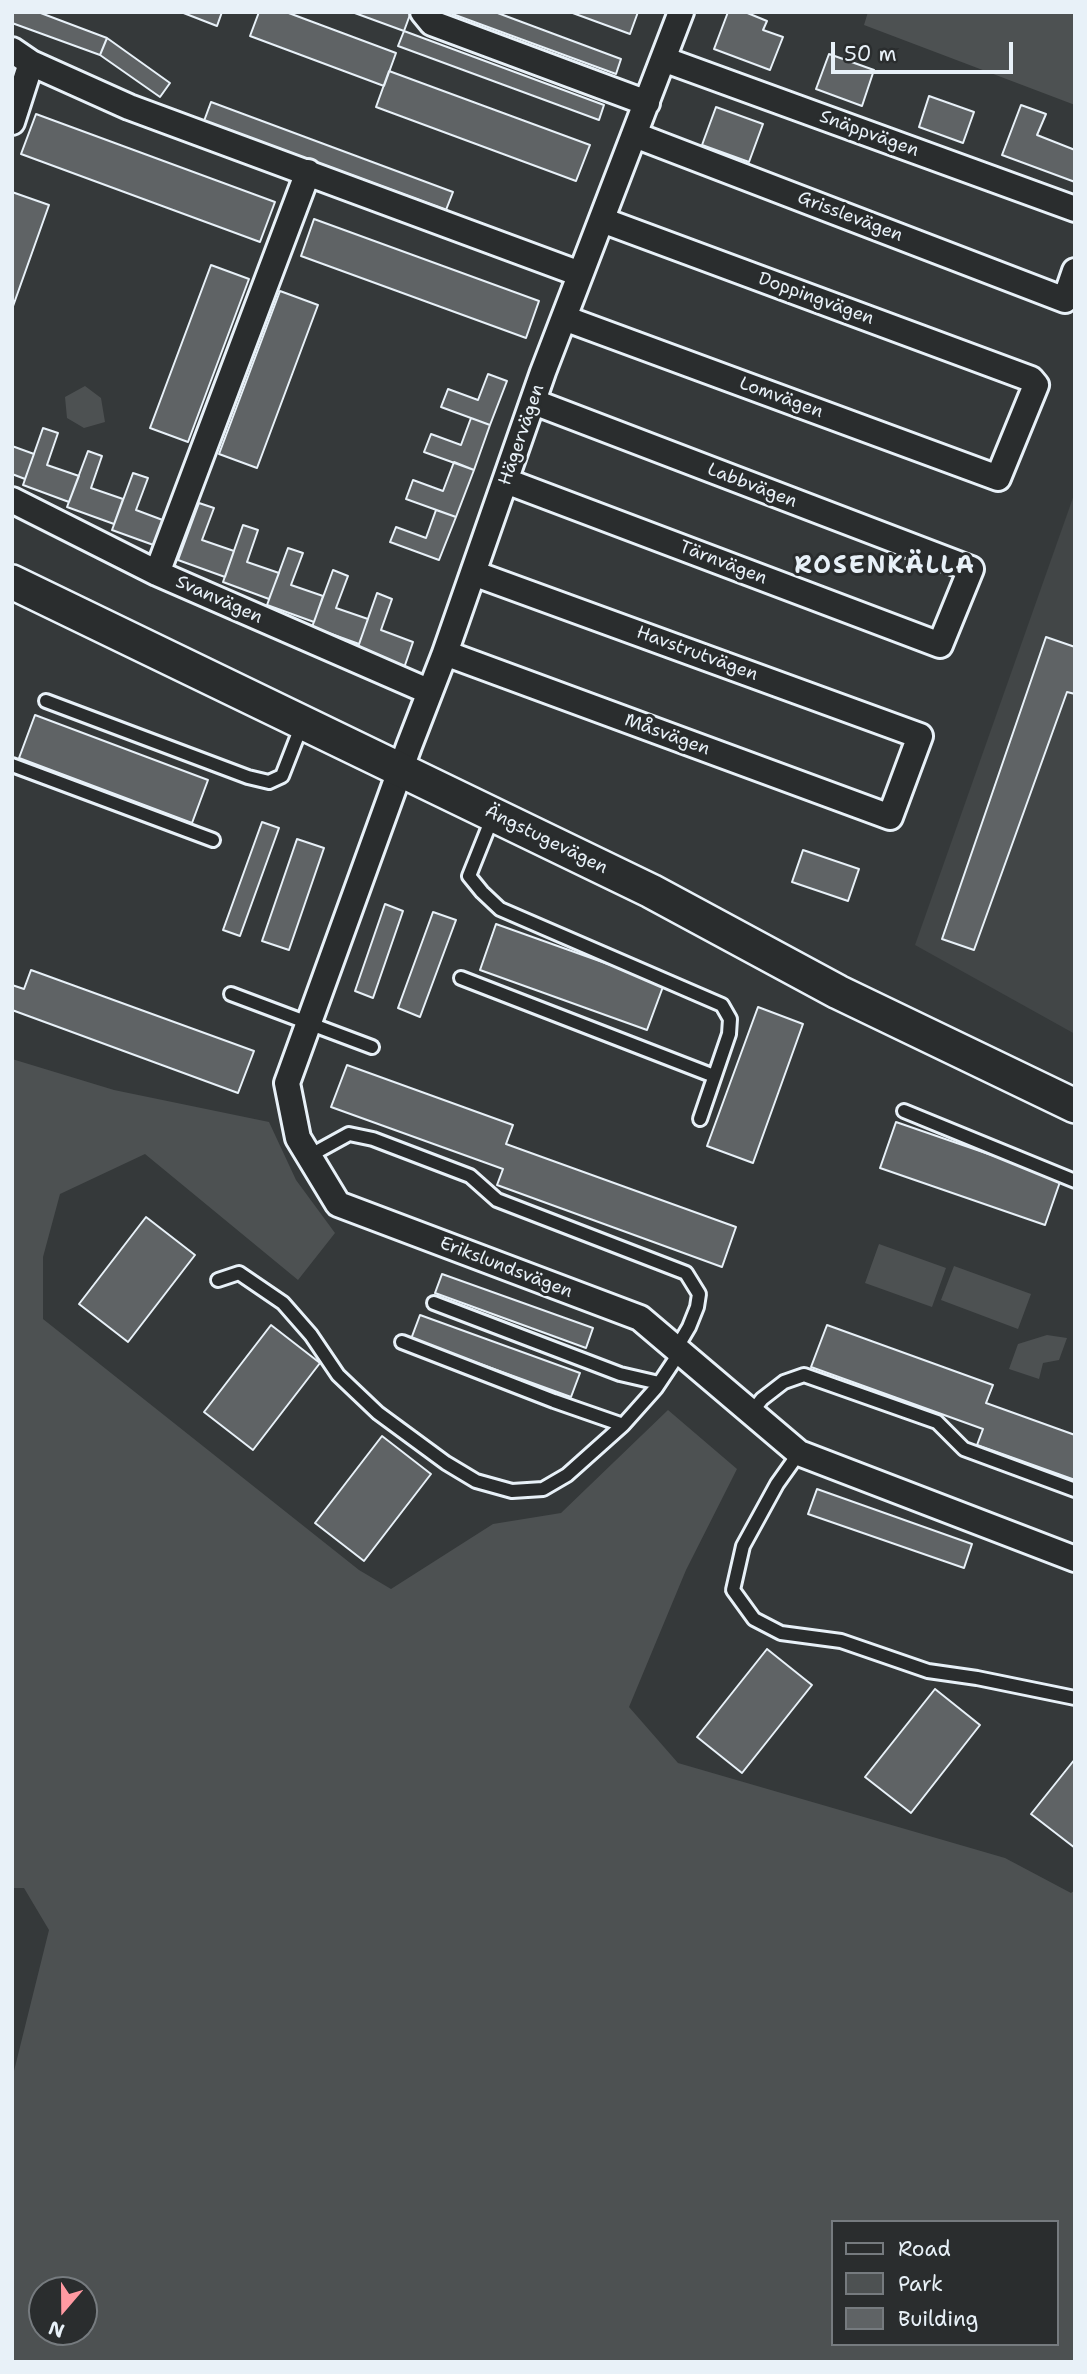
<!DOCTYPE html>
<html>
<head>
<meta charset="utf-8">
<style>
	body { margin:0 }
	#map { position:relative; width:1087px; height:2374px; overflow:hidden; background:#35393a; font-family:"Shantell Sans",sans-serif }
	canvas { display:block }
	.frame { position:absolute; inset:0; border:14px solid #e8f1f8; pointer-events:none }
	.legend { position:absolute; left:831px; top:2220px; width:228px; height:126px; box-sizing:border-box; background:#2a2d2e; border:2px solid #767b7f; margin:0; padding:9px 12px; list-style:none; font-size:21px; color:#e8f1f8 }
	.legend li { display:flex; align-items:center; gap:14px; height:35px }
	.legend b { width:35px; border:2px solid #767b7f }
	.north { position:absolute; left:28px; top:2276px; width:70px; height:70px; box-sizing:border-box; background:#2a2d2e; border:2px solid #767b7f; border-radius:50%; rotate:200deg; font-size:19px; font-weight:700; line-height:28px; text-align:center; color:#e8f1f8 }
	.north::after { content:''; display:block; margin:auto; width:24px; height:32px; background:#ff9aa2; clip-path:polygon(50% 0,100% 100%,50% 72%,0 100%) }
	.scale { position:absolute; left:831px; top:42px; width:182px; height:32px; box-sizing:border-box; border:4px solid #e8f1f8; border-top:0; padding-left:9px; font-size:21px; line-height:24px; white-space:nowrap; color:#e8f1f8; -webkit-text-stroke:5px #2a2d2e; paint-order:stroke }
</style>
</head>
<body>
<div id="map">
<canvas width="1087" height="2374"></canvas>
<div class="frame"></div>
<ul class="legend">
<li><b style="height:9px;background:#2a2d2e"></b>Road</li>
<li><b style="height:19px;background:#4d5152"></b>Park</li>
<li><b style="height:19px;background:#5f6365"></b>Building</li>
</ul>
<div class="north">N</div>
<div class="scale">50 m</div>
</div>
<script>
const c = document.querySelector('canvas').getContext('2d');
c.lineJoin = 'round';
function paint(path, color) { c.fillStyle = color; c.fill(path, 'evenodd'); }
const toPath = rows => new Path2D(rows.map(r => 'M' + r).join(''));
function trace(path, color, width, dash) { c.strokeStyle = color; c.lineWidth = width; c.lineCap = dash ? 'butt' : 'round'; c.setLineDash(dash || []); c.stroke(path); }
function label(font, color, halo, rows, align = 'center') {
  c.font = font + ' "Shantell Sans",sans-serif'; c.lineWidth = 6; c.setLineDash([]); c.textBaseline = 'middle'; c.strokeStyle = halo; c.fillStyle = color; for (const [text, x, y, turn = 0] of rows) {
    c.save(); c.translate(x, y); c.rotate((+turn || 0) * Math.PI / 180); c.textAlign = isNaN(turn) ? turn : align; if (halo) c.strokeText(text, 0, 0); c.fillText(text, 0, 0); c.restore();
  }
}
paint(toPath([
	[1075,492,1075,1034,915,945]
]), '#424647');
paint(toPath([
	[868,12,1075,12,1075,105,864,25],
	[85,386,101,398,105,422,84,428,67,418,65,397],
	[12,1059,114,1090,269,1122,296,1180,335,1233,298,1280,145,1154,60,1194,43,1257,43,1319,359,1570,391,1589,493,1524,561,1513,668,1410,737,1469,686,1570,629,1707,678,1763,1005,1858,1071,1893,1075,1890,1075,2362,12,2362,12,2079,49,1930,24,1888,12,1888],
	[833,2222,1057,2222,1057,2344,833,2344],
	[84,2290,84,2332,42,2332,42,2290],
	[879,1244,946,1268,932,1307,865,1283],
	[954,1266,1031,1294,1018,1329,941,1300],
	[1047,1335,1067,1338,1059,1360,1043,1363,1039,1379,1009,1369,1018,1344]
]), '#4d5152');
const building = toPath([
	[12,12,38,12,107,38,100,55,12,23,12,12],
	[181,12,222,12,217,26,181,12],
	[259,12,286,12,396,53,384,86,250,36,259,12],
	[352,12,411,12,404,31,352,12],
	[447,12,495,12,621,59,616,74,447,12],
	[570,12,638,12,630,34,570,12],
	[728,12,745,12,767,21,763,30,783,37,770,70,714,49,728,12],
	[404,31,604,105,599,120,398,46,404,31],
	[107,38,170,83,160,97,100,55,107,38],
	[829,54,874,70,862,106,816,89,829,54],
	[389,71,590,145,576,181,376,107,389,71],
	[929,96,974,112,963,143,919,127,929,96],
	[211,102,453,192,446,210,204,121,211,102],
	[1021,105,1046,114,1037,135,1075,150,1075,182,1002,155,1021,105],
	[716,107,763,124,749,162,702,145,716,107],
	[36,114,275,202,260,242,21,154,36,114],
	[12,192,49,205,12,309,12,192],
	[314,219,539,301,526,338,301,256,314,219],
	[211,265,249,279,188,442,150,428,211,265],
	[280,291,318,305,257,468,219,454,280,291],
	[488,374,507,381,490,425,441,407,448,389,478,400,488,374],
	[471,418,490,425,474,470,424,452,431,434,461,445,471,418],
	[43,428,58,433,47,465,79,476,69,502,23,485,43,428],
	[12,446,34,454,25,479,12,474,12,446],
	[88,451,102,456,91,488,123,499,114,524,67,507,88,451],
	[454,462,474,470,456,517,406,499,413,480,443,491,454,462],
	[133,473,148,478,136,510,168,522,159,547,112,530,133,473],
	[199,503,214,508,202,540,234,551,225,577,178,560,199,503],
	[436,510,456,517,439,560,390,542,396,527,426,538,436,510],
	[243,525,258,530,247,562,279,573,269,599,223,582,243,525],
	[288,548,303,553,291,585,323,596,314,622,267,605,288,548],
	[333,570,348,576,336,608,368,619,359,644,312,627,333,570],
	[377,593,392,599,381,630,413,642,404,668,357,650,377,593],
	[1046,637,1075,647,1075,694,1067,692,974,950,942,939,1046,637],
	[35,715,208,780,192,823,19,758,35,715],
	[262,822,279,828,240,936,223,930,262,822],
	[297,839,324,848,289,950,262,941,297,839],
	[803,850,859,869,848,901,792,882,803,850],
	[385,904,403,911,373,998,355,991,385,904],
	[433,912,456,920,420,1017,398,1008,433,912],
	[496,924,664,984,647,1030,480,970,496,924],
	[31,970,254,1051,238,1093,12,1010,12,985,24,989,31,970],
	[758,1007,803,1024,753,1163,707,1146,758,1007],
	[347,1065,513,1125,506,1144,736,1227,722,1267,497,1185,503,1169,331,1107,347,1065],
	[896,1122,1061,1179,1045,1225,880,1168,896,1122],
	[146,1217,195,1255,128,1342,79,1304,146,1217],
	[442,1274,593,1328,586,1348,435,1293,442,1274],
	[420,1315,580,1373,571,1397,411,1339,420,1315],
	[271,1325,320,1363,253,1450,204,1412,271,1325],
	[827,1325,993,1385,986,1403,1075,1435,1075,1480,977,1445,983,1429,811,1367,827,1325],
	[382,1436,431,1474,364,1561,315,1523,382,1436],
	[817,1489,972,1544,964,1568,808,1514,817,1489],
	[767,1649,812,1685,742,1773,697,1737,767,1649],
	[935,1689,980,1725,911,1813,865,1777,935,1689],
	[1075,1759,1075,1848,1031,1814,1075,1759]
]);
paint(building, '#5f6365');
trace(building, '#e8f1f8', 2);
const lane = toPath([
	[46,701,248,777,269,782,282,776,303,722],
	[12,765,213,840],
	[493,816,469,876,482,892,500,909,722,1005,730,1019,729,1034,700,1119],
	[461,978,714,1076],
	[231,994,372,1047],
	[904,1111,1075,1181],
	[309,1156,349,1134,373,1139,470,1176,497,1200,686,1273,699,1294,697,1307,689,1327,676,1349],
	[218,1280,239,1273,283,1303,311,1335,338,1375,378,1413,446,1463,476,1481,512,1491,543,1489,567,1475,623,1425,656,1388,680,1352],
	[434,1303,620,1374,659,1383],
	[402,1342,554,1401,623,1425],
	[751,1413,762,1399,784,1382,804,1375,937,1422,964,1449,1075,1490],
	[799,1453,777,1484,743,1546,733,1590,754,1619,781,1633,841,1641,928,1671,977,1678,1075,1698]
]);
const street = toPath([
	[423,12,432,23,647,103],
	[681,12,543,372,445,653,409,746,287,1083,298,1138,338,1204,640,1318,799,1453,1075,1559],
	[12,50,31,63,129,107,580,274],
	[663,59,1075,209],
	[12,122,31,63],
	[635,135,1065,300,1075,271],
	[564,318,998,478,1036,385,1031,379,602,220],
	[506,481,940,645,971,569,534,402],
	[12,500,157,573,430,692],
	[157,573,308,172],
	[445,653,890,817,920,736,473,573]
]);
const secondary = toPath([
	[12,582,651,891,838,992,1075,1106]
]);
trace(lane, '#e8f1f8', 18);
trace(street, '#e8f1f8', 30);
trace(secondary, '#e8f1f8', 38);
trace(lane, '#2a2d2e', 12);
trace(street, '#2a2d2e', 24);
trace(secondary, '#2a2d2e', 33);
label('18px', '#e8f1f8', '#2a2d2e', [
	["Snäppvägen",869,134,20],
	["Grisslevägen",850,217,21],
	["Doppingvägen",816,299,20],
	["Lomvägen",781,398,20],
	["Hägervägen",522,435,-71],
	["Labbvägen",752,486,21],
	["Tärnvägen",723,563,21],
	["Svanvägen",219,600,24],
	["Havstrutvägen",697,654,20],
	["Måsvägen",667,735,20],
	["Ängstugevägen",546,840,26],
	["Erikslundsvägen",506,1268,21]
]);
c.letterSpacing = '2px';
label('bold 24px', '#e8f1f8', '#2a2d2e', [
	["ROSENKÄLLA",885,567]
]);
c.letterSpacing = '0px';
</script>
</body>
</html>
